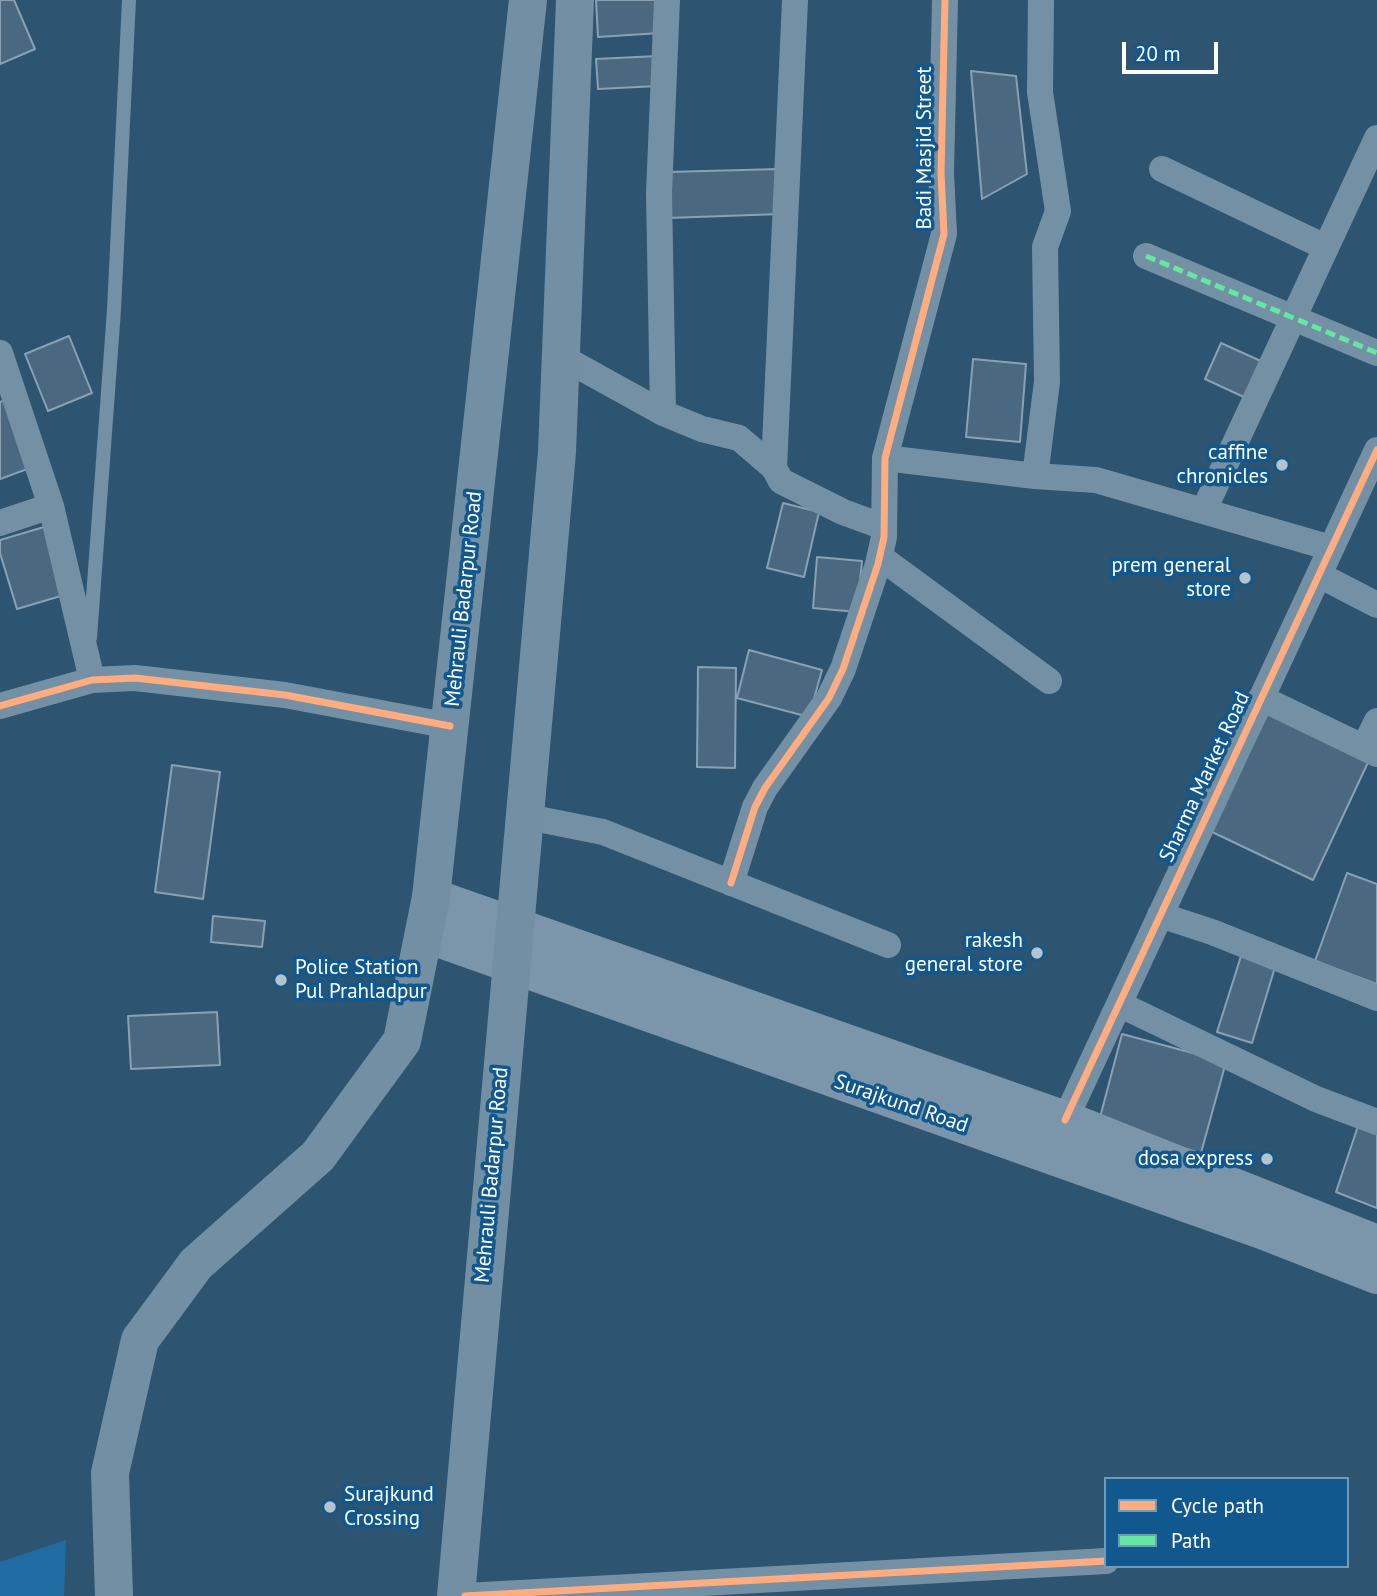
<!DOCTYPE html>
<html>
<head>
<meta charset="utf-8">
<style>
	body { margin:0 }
	#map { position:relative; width:1377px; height:1596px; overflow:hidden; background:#2d5471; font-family:"PT Sans",sans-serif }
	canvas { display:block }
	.legend { position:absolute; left:1104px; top:1477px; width:245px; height:91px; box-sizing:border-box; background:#10588e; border:2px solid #709bbb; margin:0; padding:9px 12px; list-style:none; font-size:21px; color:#fff }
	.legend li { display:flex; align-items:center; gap:14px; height:35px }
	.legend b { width:35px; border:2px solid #709bbb }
	.scale { position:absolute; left:1122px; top:42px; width:96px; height:32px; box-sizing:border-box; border:4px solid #fff; border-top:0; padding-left:9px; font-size:21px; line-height:24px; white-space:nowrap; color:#fff; -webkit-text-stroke:5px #10588e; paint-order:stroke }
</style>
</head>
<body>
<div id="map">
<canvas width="1377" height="1596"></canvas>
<ul class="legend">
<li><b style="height:9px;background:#ffac80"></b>Cycle path</li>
<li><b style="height:9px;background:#66e7a1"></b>Path</li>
</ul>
<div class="scale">20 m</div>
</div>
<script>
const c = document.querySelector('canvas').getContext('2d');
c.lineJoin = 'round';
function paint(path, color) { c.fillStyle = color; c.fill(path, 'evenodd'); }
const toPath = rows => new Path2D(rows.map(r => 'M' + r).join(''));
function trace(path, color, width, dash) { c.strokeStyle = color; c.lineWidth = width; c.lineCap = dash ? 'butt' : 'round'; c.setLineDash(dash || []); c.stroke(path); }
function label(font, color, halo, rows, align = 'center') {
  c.font = font + ' "PT Sans",sans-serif'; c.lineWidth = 7; c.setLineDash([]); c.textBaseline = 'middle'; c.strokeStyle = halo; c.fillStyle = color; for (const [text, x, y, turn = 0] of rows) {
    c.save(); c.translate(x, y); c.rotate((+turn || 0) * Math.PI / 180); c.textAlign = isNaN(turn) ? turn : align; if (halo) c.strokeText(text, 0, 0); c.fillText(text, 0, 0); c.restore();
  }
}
paint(toPath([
	[66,1540,64,1596,0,1596,0,1562]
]), '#216da3');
const building = toPath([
	[0,0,14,0,35,49,0,64,0,0],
	[596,0,658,0,660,33,598,37,596,0],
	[657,56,658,86,598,89,596,59,657,56],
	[971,71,1016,76,1027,174,982,199,971,71],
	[780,169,781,214,668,218,667,172,780,169],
	[69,336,92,393,48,411,25,354,69,336],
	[1221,343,1263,362,1246,398,1205,379,1221,343],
	[973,359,1026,364,1020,442,966,437,973,359],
	[5,400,30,468,0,479,0,402,5,400],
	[783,503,819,512,804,577,767,568,783,503],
	[44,527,64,595,17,609,0,553,0,540,44,527],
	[817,557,862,561,857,612,813,608,817,557],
	[749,650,822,670,809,717,737,698,749,650],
	[698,667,736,668,735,768,697,767,698,667],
	[1271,707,1371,756,1313,880,1210,831,1271,707],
	[172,765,220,772,203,899,155,892,172,765],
	[1347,873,1377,884,1377,984,1315,961,1347,873],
	[213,916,265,921,262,947,211,942,213,916],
	[1242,953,1276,964,1252,1043,1217,1032,1242,953],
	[217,1012,220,1065,131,1069,128,1016,217,1012],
	[1122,1034,1226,1062,1201,1153,1098,1125,1122,1034],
	[1358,1126,1377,1132,1377,1208,1336,1192,1358,1126]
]);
paint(building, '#4a6981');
trace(building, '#89a1b3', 2);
trace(toPath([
	[90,638,114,310,129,0]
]), '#7490a5', 14);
trace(toPath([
	[1162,169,1325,247],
	[1146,256,1377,353],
	[0,353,51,506,92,680],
	[560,356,663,413,702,429,739,438,774,468,781,481,843,512,884,527],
	[663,413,659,193,667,0],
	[885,458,1035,476,1096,480,1331,548],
	[774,468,795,0],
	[1035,476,1047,382,1045,247,1058,211,1040,92,1041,0],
	[1204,510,1377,138],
	[0,523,51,506],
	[880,557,1049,681],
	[1319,575,1377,605],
	[1261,698,1377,754],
	[0,706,92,680,135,678,285,695,450,726],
	[1364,747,1377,721],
	[523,816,603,832,888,945],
	[731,883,755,807,765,788,829,698,843,669,878,564,884,537,885,458,944,234,941,173,945,0],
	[1160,915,1212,932,1377,998],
	[1119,1004,1316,1099,1377,1122],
	[1065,1120,1377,450],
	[465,1596,1106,1561]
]), '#7490a5', 26);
trace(toPath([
	[431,897,1065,1120,1377,1244],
	[424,933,1262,1230,1377,1275]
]), '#7b96aa', 38);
trace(toPath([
	[114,1596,110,1473,140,1340,196,1264,318,1156,402,1041,431,897,528,0],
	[456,1596,557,452,575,0]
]), '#738fa3', 38);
trace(toPath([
	[1146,256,1377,353]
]), '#66e7a1', 5, [10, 5]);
trace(toPath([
	[0,706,92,680,135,678,285,695,450,726],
	[731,883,755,807,765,788,829,698,843,669,878,564,884,537,885,458,944,234,941,173,945,0],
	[1065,1120,1377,450],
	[465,1596,1106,1561]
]), '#ffac80', 7);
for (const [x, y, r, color] of [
	[1282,465,7,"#b6c3cd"],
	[1245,578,7,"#b6c3cd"],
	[1037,953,7,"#b6c3cd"],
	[281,980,7,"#b6c3cd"],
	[1267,1159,7,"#b6c3cd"],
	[330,1507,7,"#b6c3cd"]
]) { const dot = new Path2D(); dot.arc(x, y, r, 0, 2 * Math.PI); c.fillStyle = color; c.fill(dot); trace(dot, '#10588e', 2.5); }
label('21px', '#fff', '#10588e', [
	["Badi Masjid Street",925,148,-90],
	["Mehrauli Badarpur Road",464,599,-84],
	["Sharma Market Road",1205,777,-65],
	["Surajkund Road",901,1104,19],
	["Mehrauli Badarpur Road",492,1175,-85]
]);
label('21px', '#fff', '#10588e', [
	["caffine",1268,453],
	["chronicles",1268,477],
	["prem general",1231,566],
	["store",1231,590],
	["rakesh",1023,941],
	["general store",1023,965],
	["Police Station",295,968,"left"],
	["Pul Prahladpur",295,992,"left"],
	["dosa express",1253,1159],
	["Surajkund",344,1495,"left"],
	["Crossing",344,1519,"left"]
], 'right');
</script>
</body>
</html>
